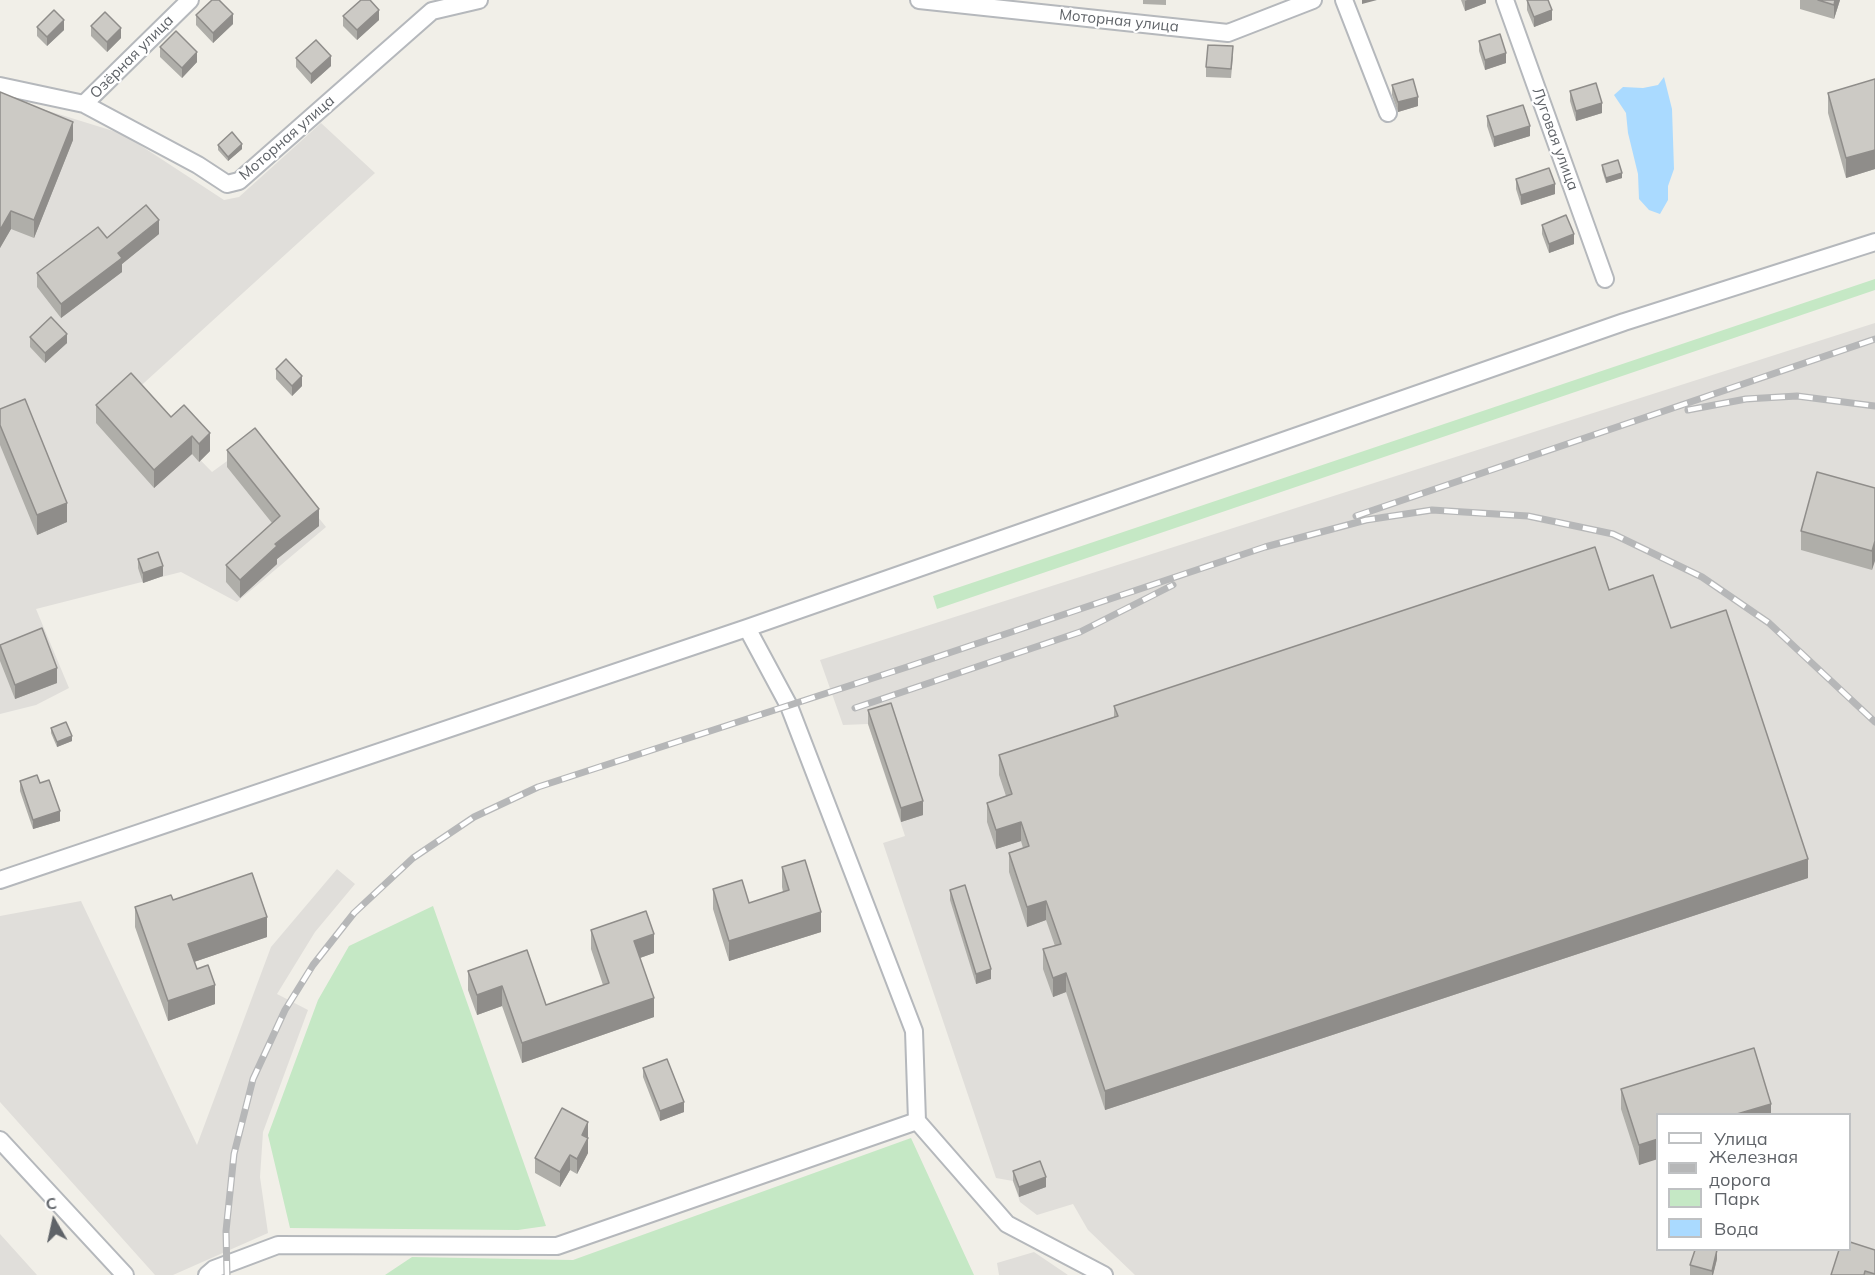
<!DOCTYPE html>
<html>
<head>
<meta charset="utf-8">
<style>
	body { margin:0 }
	#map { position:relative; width:1875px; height:1275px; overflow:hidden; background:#f1efe8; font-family:Mulish,sans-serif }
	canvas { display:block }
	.legend { position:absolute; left:1656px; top:1113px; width:195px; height:138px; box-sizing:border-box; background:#fff; border:2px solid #bfc1c3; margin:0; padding:8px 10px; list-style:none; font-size:18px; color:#5f6368 }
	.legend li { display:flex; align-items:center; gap:12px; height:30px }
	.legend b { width:30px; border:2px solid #bfc1c3 }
	.north { position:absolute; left:24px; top:1191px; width:60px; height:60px; -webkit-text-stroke:4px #fff; paint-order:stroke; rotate:351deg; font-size:16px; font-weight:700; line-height:24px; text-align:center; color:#5f6368 }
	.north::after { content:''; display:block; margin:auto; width:21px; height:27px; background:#5f6368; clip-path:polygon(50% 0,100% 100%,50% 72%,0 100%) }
</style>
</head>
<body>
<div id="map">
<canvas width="1875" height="1275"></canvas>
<ul class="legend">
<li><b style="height:8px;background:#fff"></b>Улица</li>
<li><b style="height:8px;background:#b6b7b8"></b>Железная дорога</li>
<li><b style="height:16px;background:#c5e8c5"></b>Парк</li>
<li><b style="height:16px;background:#aadaff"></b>Вода</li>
</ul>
<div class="north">С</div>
</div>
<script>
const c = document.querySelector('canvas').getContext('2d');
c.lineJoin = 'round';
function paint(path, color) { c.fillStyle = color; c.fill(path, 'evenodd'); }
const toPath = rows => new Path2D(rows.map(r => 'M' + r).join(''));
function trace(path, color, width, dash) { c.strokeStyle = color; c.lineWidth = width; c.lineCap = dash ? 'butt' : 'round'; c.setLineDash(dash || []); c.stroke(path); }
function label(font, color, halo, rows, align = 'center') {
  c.font = font + ' Mulish,sans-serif'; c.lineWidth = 4.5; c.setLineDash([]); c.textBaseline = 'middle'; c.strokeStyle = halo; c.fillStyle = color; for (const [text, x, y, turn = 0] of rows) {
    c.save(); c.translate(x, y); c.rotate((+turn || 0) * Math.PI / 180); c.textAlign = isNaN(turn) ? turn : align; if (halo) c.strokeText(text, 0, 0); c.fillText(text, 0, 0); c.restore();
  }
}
paint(toPath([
	[0,96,123,134,224,200,239,197,321,123,375,173,134,392,212,472,256,440,326,527,237,602,181,572,36,609,69,688,36,705,0,714],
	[1875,323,1875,1275,1135,1275,1088,1230,1073,1204,1037,1215,1020,1202,1013,1181,996,1178,883,843,905,836,868,724,843,725,820,660],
	[1658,1114,1850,1114,1850,1250,1658,1250],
	[337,869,355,884,315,932,277,994,308,1010,263,1132,260,1177,268,1233,173,1275,155,1275,0,1102,0,916,81,901,197,1145,271,947],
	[0,1234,37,1275,0,1275],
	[1034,1252,1068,1275,999,1275,997,1263]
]), '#e0deda');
paint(toPath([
	[1875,279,1875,290,937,609,933,596],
	[433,906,546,1226,518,1230,290,1228,268,1135,318,1000,349,946],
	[911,1138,974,1275,385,1275,412,1257,573,1260]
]), '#c5e8c5');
paint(toPath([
	[1664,77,1672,109,1674,169,1668,186,1668,200,1660,214,1649,210,1639,199,1638,174,1628,133,1626,113,1614,95,1623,87,1643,88,1658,85]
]), '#aadaff');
const minor = toPath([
	[919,0,1228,33,1313,0],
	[1344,0,1388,113],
	[1505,0,1605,279],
	[0,86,84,104,190,0],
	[84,104,198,165,227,184,239,181,432,11,479,0],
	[747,628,789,706,914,1031,917,1121],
	[0,880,747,628,1624,322,1875,242],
	[0,1140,125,1275],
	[207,1275,214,1269,278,1245,557,1246,917,1121,1007,1224,1104,1275]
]);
trace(minor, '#b5b8bc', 20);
trace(minor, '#fff', 16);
const rail = toPath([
	[1688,410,1746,399,1797,396,1875,406],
	[1356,516,1875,339],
	[855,708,1080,632,1173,585],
	[227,1275,226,1231,234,1154,253,1079,285,1010,313,965,354,913,413,858,474,817,538,787,907,667,1265,547,1366,520,1432,510,1528,516,1613,534,1702,577,1769,623,1875,722]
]);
trace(rail, '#b6b7b8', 7);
trace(rail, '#fff', 4.5, [14]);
paint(toPath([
	[1143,0,1166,0,1166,5,1143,4],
	[1461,0,1486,0,1486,3,1465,11],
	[1527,0,1552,20,1534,27,1527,10],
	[1800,0,1840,0,1834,19,1800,9],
	[196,15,233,24,213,43,196,25],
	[343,16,379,20,357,40,343,26],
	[91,26,121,38,107,52,91,36],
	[37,27,64,30,47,46,37,36],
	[1479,41,1506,63,1485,70,1479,51],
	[160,47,197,62,182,78,160,57],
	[1233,56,1231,78,1206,77,1206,67],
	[296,58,331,66,311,84,296,67],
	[1875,79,1875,169,1846,178,1828,113,1828,93],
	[1392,85,1418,106,1398,112,1392,95],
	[1570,91,1602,113,1576,121,1570,101],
	[0,92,73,140,34,238,11,229,0,248],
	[1487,116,1530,136,1494,147,1487,126],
	[218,145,242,149,228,161,218,150],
	[1602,165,1622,178,1606,183,1602,170],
	[1516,179,1555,194,1521,205,1516,189],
	[1542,225,1574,244,1549,253,1542,234],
	[159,234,122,264,122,272,61,318,37,287,37,273,107,238],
	[30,337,67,343,45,363,30,347],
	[276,369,302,386,292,396,276,379],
	[96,405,171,417,210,451,199,462,192,454,154,488,96,423],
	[0,409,67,522,37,535,0,445],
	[227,450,319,526,277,559,277,564,240,598,226,582,226,565,272,523,227,467],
	[1875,488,1872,570,1801,550,1801,531],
	[138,559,163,576,143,583,138,568],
	[1609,590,1671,628,1808,878,1105,1110,1066,992,1053,997,1043,969,1043,949,1055,946,1046,920,1027,927,1009,872,1009,853,1023,848,1021,841,996,849,987,822,987,803,1006,796,999,775,999,755,1114,717,1114,706],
	[0,645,57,683,15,699,0,661],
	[868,710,923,815,901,822,868,724],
	[51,728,72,741,57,747,51,733],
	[20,781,60,821,33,829,20,791],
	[782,867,821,932,729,961,713,909,713,889,749,903,783,892,782,887],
	[950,890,991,979,976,984,950,900],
	[173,900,267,937,194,962,197,969,215,1004,168,1021,135,927,135,907],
	[591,930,654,953,640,958,654,1017,522,1063,502,1006,477,1015,468,990,468,971,546,1005,603,985,591,949],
	[643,1068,684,1112,660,1121,643,1077],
	[1621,1089,1771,1114,1639,1165,1621,1109],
	[588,1137,588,1153,577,1174,570,1170,560,1187,535,1173,535,1158],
	[1013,1171,1046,1187,1019,1197,1013,1181],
	[1875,1250,1875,1275,1831,1275],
	[1717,1259,1713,1275,1690,1275,1690,1265]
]), '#afaea9');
paint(toPath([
	[1362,0,1377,0,1362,4],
	[1467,0,1486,0,1486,3,1465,11,1465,1],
	[1835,0,1840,0,1834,19,1834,5],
	[379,10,379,20,357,40,357,30],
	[1552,10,1552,20,1534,27,1534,17],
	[233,14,233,24,213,43,213,33],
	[64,20,64,30,47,46,47,37],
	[121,28,121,38,107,52,107,42],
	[197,52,197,62,182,78,182,68],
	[1506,53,1506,63,1485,70,1485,60],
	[331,56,331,66,311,84,311,74],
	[1418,97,1418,106,1398,112,1398,102],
	[1602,103,1602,113,1576,121,1576,111],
	[73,122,73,140,34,238,34,220],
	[1530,126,1530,136,1494,147,1494,137],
	[242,144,242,149,228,161,228,157],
	[1875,150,1875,169,1846,178,1846,158],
	[1622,173,1622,178,1606,183,1606,178],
	[1555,184,1555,194,1521,205,1521,195],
	[11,211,11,229,0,248,0,230],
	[159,220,159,234,122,264,122,272,61,318,61,304,118,253],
	[1574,234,1574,244,1549,253,1549,244],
	[67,334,67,343,45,363,45,353],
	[302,376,302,386,292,396,292,386],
	[210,433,210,451,199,462,199,444],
	[192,436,192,454,154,488,154,470],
	[67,503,67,522,37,535,37,515],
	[319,509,319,526,277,559,277,564,240,598,240,580,275,544],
	[1875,541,1875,561,1872,570,1872,551],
	[163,566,163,576,143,583,143,573],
	[57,668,57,683,15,699,15,685],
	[72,736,72,741,57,747,57,742],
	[923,801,923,815,901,822,901,808],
	[60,811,60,821,33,829,33,820],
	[1021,822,1021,841,996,849,996,830],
	[1808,859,1808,878,1105,1110,1105,1091],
	[1046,901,1046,920,1027,927,1027,907],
	[821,912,821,932,729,961,729,941],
	[267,917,267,937,188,964,188,944],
	[654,934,654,953,634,960,634,941],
	[991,969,991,979,976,984,976,974],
	[1066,973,1066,992,1053,997,1053,978],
	[215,985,215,1004,168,1021,168,1001],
	[502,986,502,1006,477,1015,477,995],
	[654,998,654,1017,522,1063,522,1043],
	[684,1102,684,1112,660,1121,660,1111],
	[1771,1104,1771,1114,1737,1114],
	[588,1122,588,1137,582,1149,582,1135],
	[588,1138,588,1153,577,1174,577,1159],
	[1658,1139,1658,1159,1639,1165,1639,1145],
	[570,1155,570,1170,560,1187,560,1172],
	[1046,1177,1046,1187,1019,1197,1019,1187],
	[1717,1250,1717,1259,1713,1275,1712,1275,1712,1271]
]), '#8f8d8a');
const building = toPath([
	[212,0,219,0,233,14,213,33,196,15,212,0],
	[361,0,370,0,379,10,357,30,343,16,361,0],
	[1527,0,1548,0,1552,10,1534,17,1527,0],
	[1818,0,1835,0,1834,5,1818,0],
	[54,10,64,20,47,37,37,27,54,10],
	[105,12,121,28,107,42,91,26,105,12],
	[176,31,197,52,182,68,160,47,176,31],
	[1500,34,1506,53,1485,60,1479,41,1500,34],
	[316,40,331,56,311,74,296,58,316,40],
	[1208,45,1233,46,1231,69,1206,67,1208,45],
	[1413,79,1418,97,1398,102,1392,85,1413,79],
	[1875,79,1875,150,1846,158,1828,93,1875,79],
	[1596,83,1602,103,1576,111,1570,91,1596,83],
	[0,92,73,122,34,220,11,211,0,230,0,92],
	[1523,105,1530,126,1494,137,1487,116,1523,105],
	[232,132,242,144,228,157,218,145,232,132],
	[1618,160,1622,173,1606,178,1602,165,1618,160],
	[1549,168,1555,184,1521,195,1516,179,1549,168],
	[146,205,159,220,118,253,122,258,61,304,37,273,98,227,107,238,146,205],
	[1566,215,1574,234,1549,244,1542,225,1566,215],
	[51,317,67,334,45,353,30,337,51,317],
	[286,359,302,376,292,386,276,369,286,359],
	[131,373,171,417,184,405,210,433,199,444,192,436,154,470,96,405,131,373],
	[25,399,67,503,37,515,0,425,0,409,25,399],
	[255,428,319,509,275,544,277,546,240,580,226,565,280,516,227,450,255,428],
	[1817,472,1875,488,1875,541,1872,551,1801,531,1817,472],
	[1595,547,1609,590,1653,575,1671,628,1726,610,1808,859,1105,1091,1066,973,1053,978,1043,949,1061,944,1046,901,1027,907,1009,853,1029,846,1021,822,996,830,987,803,1012,794,999,755,1118,716,1114,706,1595,547],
	[158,552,163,566,143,573,138,559,158,552],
	[42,628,57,668,15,685,0,645,42,628],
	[891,703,923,801,901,808,868,710,891,703],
	[66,722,72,736,57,742,51,728,66,722],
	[37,775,40,783,49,780,60,811,33,820,20,781,37,775],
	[805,860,821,912,729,941,713,889,742,880,749,903,789,890,782,867,805,860],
	[252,873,267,917,188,944,197,969,208,965,215,985,168,1001,135,907,171,895,173,900,252,873],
	[965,885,991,969,976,974,950,890,965,885],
	[646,911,654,934,634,941,654,998,522,1043,502,986,477,995,468,971,527,950,546,1005,609,983,591,930,646,911],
	[1754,1048,1771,1104,1737,1114,1658,1114,1658,1139,1639,1145,1621,1089,1754,1048],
	[667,1059,684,1102,660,1111,643,1068,667,1059],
	[562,1108,588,1122,582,1135,588,1138,577,1159,570,1155,560,1172,535,1158,562,1108],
	[1040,1161,1046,1177,1019,1187,1013,1171,1040,1161],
	[1850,1242,1875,1250,1875,1274,1865,1271,1864,1275,1831,1275,1839,1250,1850,1250,1850,1242],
	[1695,1250,1717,1250,1712,1271,1690,1265,1695,1250]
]);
paint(building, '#cccac5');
trace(building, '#8f8d8a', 1.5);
label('15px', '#5f6368', '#fff', [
	["Моторная улица",1119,21,6],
	["Озёрная улица",132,57,-45],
	["Моторная улица",287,138,-41],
	["Луговая улица",1555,139,70]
]);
</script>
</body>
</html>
